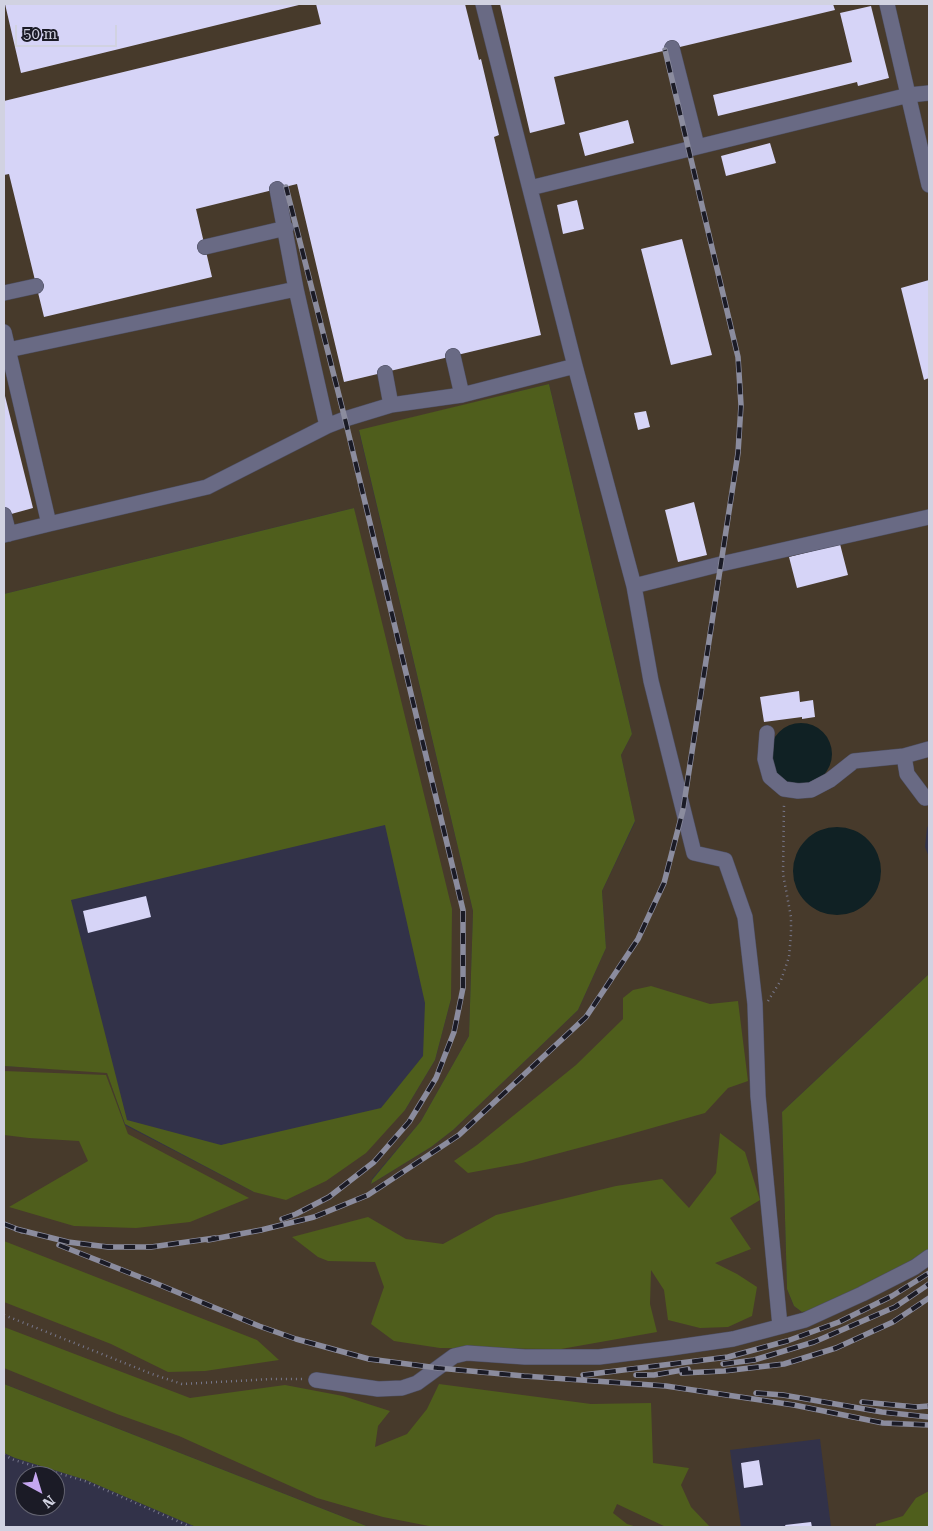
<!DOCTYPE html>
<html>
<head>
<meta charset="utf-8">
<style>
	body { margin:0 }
	#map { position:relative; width:933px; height:1531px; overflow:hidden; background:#323249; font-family:"Roboto Serif",serif }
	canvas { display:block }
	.frame { position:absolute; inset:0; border:5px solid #d1d2e1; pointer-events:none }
	.north { position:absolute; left:15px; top:1466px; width:50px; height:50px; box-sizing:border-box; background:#1b1b26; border:1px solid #646471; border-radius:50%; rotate:141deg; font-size:14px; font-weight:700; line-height:20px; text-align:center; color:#d1d2e1 }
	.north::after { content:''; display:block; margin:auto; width:18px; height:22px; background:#c5a6f0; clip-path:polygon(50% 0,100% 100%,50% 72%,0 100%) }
	.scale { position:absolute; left:15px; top:25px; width:102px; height:22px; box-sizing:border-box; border:2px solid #d1d2e1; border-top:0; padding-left:6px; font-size:15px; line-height:18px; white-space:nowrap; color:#d1d2e1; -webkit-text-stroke:4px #1b1b26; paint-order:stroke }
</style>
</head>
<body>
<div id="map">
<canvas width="933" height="1531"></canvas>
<div class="frame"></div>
<div class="north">N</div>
<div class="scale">50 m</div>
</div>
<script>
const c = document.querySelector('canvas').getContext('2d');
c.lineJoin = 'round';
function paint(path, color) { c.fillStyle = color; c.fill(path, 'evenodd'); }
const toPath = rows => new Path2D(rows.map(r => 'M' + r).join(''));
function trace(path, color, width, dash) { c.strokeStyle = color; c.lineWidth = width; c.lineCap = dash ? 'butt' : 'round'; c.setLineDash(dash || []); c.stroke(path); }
paint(toPath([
	[4,4,929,4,929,824,927,828,925,847,929,857,929,974,782,1112,787,1289,794,1306,802,1312,917,1257,929,1249,929,1527,831,1527,820,1439,730,1450,741,1527,369,1527,4,1384,4,1066,107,1072,125,1125,254,1192,405,1110,435,1060,451,999,354,508,4,594],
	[549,384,632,734,621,755,635,822,602,891,606,948,578,1010,453,1130,431,1147,371,1184,372,1179,421,1121,469,1036,473,911,359,431]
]), '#473a2b');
paint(toPath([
	[549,384,632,734,621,755,635,821,602,891,606,948,578,1010,453,1130,431,1147,371,1184,372,1180,421,1121,469,1036,473,911,359,430],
	[354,508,452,909,451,999,435,1060,405,1110,366,1153,326,1181,286,1200,254,1192,125,1124,107,1073,4,1066,4,594],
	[385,825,425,1003,423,1056,381,1108,221,1145,127,1120,71,900],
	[929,974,929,1249,917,1257,865,1286,812,1310,802,1312,794,1306,787,1289,782,1112],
	[651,986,710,1004,738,1001,748,1081,728,1088,705,1113,620,1137,522,1163,468,1173,454,1161,477,1145,576,1065,623,1019,623,998,633,990],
	[4,1071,106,1075,128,1134,249,1198,190,1222,136,1228,74,1226,9,1207,88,1161,79,1141,29,1138,4,1135],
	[720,1133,745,1152,760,1200,730,1218,751,1249,715,1263,737,1274,757,1287,752,1316,728,1327,700,1328,668,1320,664,1290,651,1270,650,1304,657,1332,561,1349,440,1348,394,1341,371,1324,384,1287,375,1262,328,1261,318,1257,292,1237,368,1217,406,1239,443,1244,496,1215,616,1186,662,1179,689,1208,716,1173],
	[4,1241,257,1340,279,1360,205,1371,168,1372,111,1344,4,1302],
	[4,1327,190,1398,285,1385,343,1396,390,1411,378,1426,375,1447,407,1434,427,1409,439,1384,591,1404,651,1403,653,1463,689,1468,681,1485,691,1507,710,1527,666,1527,617,1504,613,1513,627,1524,637,1527,434,1527,383,1517,317,1498,179,1436,117,1414,4,1368],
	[4,1384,369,1527,196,1527,86,1480,15,1458,4,1453],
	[929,1491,929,1527,876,1527,876,1524,903,1516,916,1498]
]), '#4f5e1c');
paint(toPath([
	'770 754a31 31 0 1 1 62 0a31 31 0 1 1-62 0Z',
	'793 871a44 44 0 1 1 88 0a44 44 0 1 1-88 0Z'
]), '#102124');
paint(toPath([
	[5,4,303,4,21,73],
	[316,4,465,4,479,60,481,59,499,135,494,137,541,335,344,382,297,184,196,209,212,277,44,317,9,174,4,175,4,101,321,24],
	[500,4,833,4,835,10,554,77,565,124,530,133],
	[871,6,889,78,858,86,857,82,718,116,713,95,852,62,840,13],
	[628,120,634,143,585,156,579,133],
	[770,143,776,163,726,176,721,156],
	[577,200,584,229,563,234,557,205],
	[682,239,712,355,671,365,641,249],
	[929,280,929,378,924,380,901,288],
	[4,392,33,508,4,516],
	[646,411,650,427,638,430,634,413],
	[694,502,707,555,678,562,665,510],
	[840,544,848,575,797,588,789,557],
	[799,691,800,702,813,700,815,717,802,719,802,717,764,722,760,697],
	[146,896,151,917,88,933,83,911],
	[759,1460,763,1485,744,1488,741,1463],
	[811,1522,812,1527,786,1527,785,1525]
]), '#d6d4f7');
const minor = toPath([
	[887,4,929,185],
	[672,48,697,146],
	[530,188,909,95,929,93],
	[205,247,286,228],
	[296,289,327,426,345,419,391,405,462,395,575,366,483,4],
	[4,293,36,286],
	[4,332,49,524,4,535],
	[8,350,296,289,277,189],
	[453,356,462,395],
	[575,366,634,586,721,564,929,517],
	[385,373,391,405],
	[4,515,9,534],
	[49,524,207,487,327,426],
	[634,586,651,681,694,853,725,860,745,917,755,1004,758,1096,780,1326],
	[767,733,765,759,770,777,784,789,798,791,811,790,830,780,854,761,904,756,929,749],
	[904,756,907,774,925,798],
	[316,1380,378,1389,402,1388,417,1383,454,1356,467,1353,525,1357,599,1357,671,1348,733,1339,805,1320,862,1294,915,1267,929,1257]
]);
trace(minor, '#4d4e61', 16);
trace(toPath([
	[768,1001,781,980,789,957,791,934,791,917,783,874,784,803],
	[4,1315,152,1374,182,1384,272,1379,302,1379],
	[4,1455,14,1460,85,1481,191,1527]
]), '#78788c', 2.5, [1, 4]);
trace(minor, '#696a84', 15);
const rail = toPath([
	[282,1219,296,1214,329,1197,374,1162,409,1122,436,1078,454,1032,463,988,463,910,345,419,286,187],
	[4,1224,22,1231],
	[16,1229,68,1242,108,1247,151,1247,215,1238],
	[208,1240,261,1230,314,1217,368,1195,459,1135,586,1017,638,939,664,883,683,810,738,453,741,405,738,357,665,50],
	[59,1245,155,1283,259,1326,296,1339,369,1359,438,1368,524,1376,666,1386,794,1405,883,1423,929,1425],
	[723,1364,754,1360,814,1342,895,1307,929,1284],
	[682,1373,724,1371,784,1364,836,1348,893,1322,929,1298],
	[583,1375,728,1357,787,1341,839,1322,892,1296,929,1273],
	[636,1375,654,1375,688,1369],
	[756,1393,783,1395,882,1412,929,1417],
	[862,1402,916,1407,929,1406]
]);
trace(rail, '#8b8c9e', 5.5);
trace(rail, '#1b1b26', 4, [11]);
</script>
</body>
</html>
